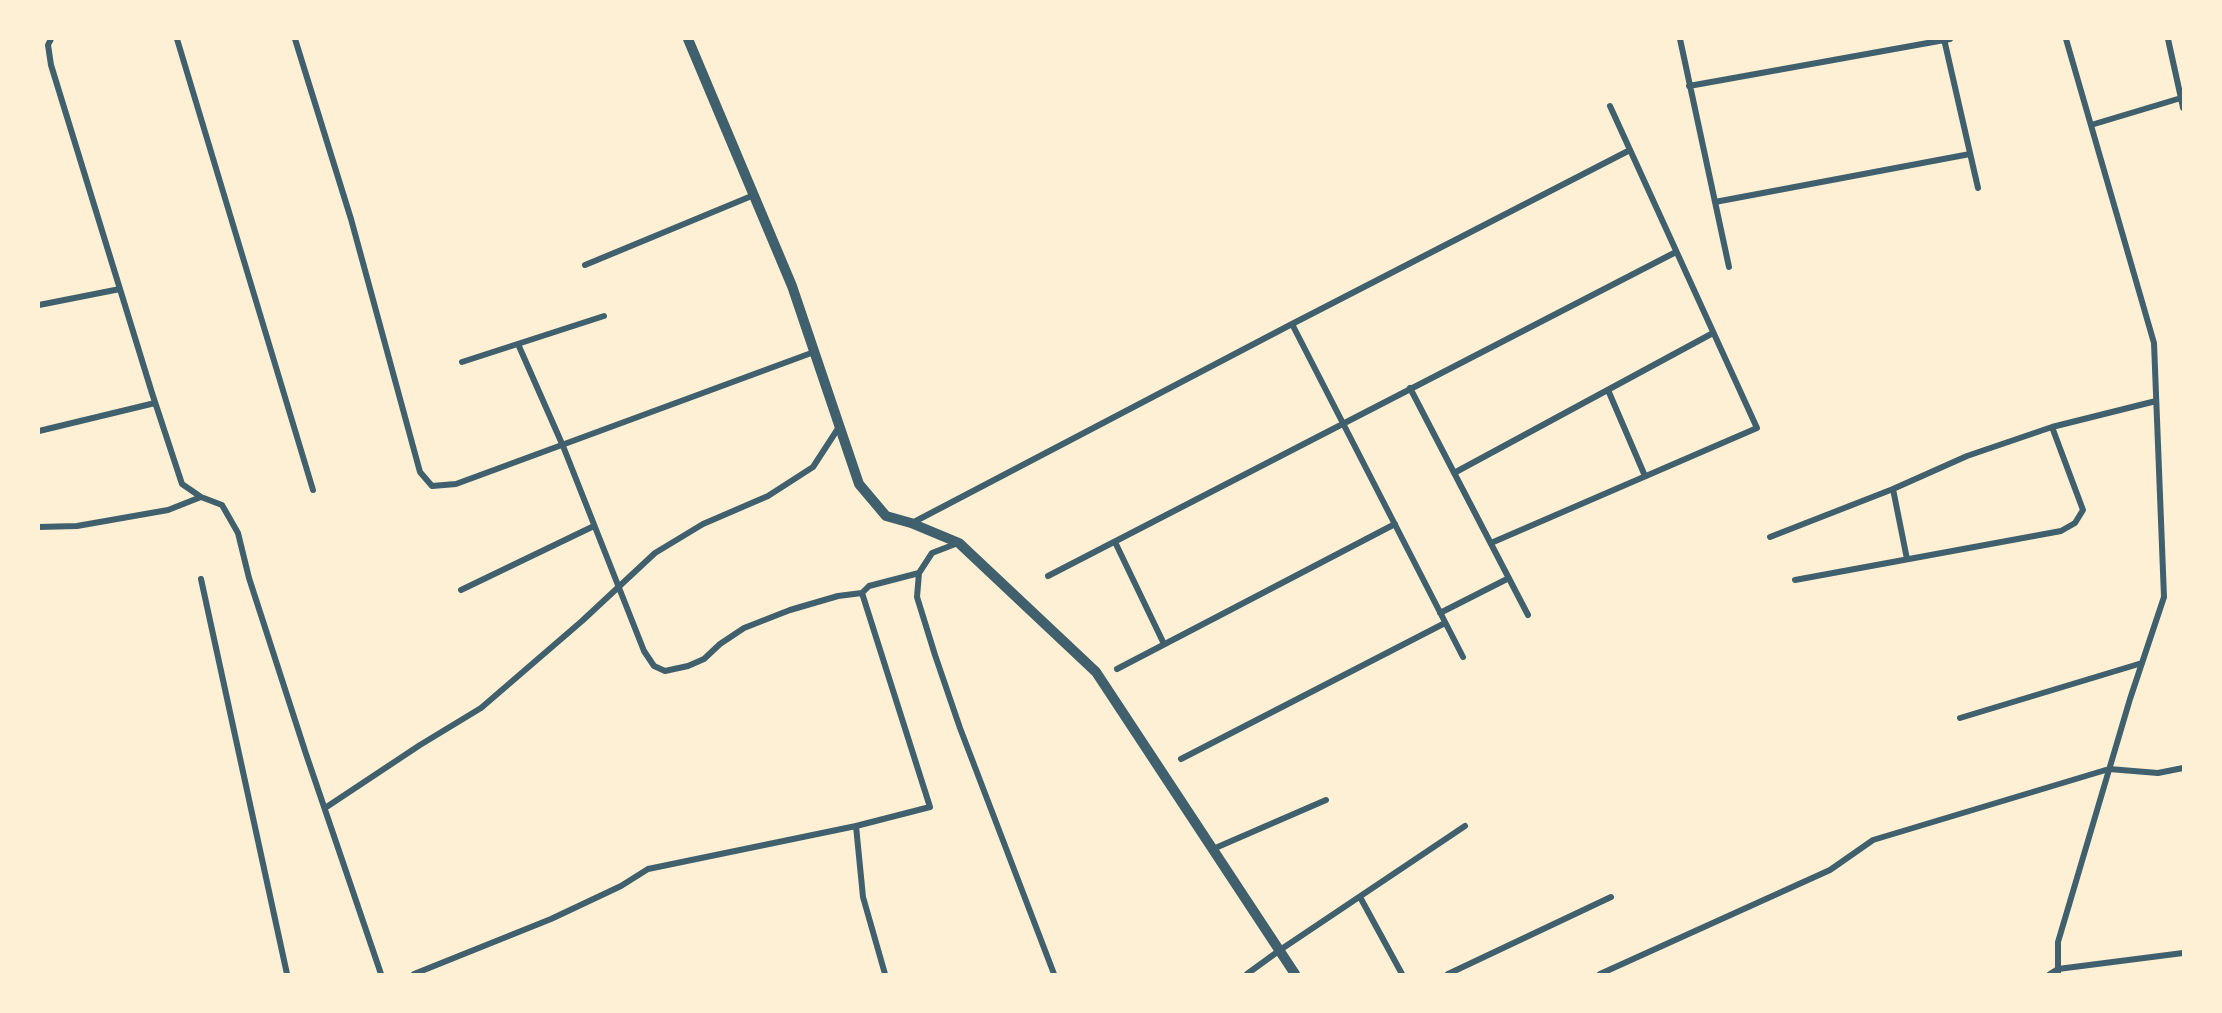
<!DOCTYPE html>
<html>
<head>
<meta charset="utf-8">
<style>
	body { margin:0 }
	#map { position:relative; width:2222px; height:1013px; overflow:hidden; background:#fdf0d5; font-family:Rubik,sans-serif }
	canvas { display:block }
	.frame { position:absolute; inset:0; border:40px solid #fdf0d5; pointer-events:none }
</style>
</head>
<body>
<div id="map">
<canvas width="2222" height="1013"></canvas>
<div class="frame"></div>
</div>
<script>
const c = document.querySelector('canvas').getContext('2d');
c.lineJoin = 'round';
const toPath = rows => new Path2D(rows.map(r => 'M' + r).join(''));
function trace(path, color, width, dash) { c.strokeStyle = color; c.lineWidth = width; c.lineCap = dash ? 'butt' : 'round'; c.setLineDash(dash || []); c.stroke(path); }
trace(toPath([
	[51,39,48,45,51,65,152,393,182,484,201,497,222,505,238,533,249,578,306,754,381,974],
	[177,39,313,490],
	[295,39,351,219,420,472,432,486,456,484,814,352],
	[1680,39,1729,267],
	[1944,39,1978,188],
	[1689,86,1950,39],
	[2181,98,2183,108],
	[2091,125,2181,98,2168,39],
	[1715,202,1970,154],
	[585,265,754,195],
	[39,305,120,289],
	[1292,324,1463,657],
	[518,344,563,446,644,651,654,666,665,671,688,666,704,659,720,644,744,628,790,610,838,596,862,593],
	[462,362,604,316],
	[1410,388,1528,615],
	[1608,390,1645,476],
	[39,431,155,403],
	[1454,473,1713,333],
	[1893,489,1907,559],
	[912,523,1292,324,1630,150],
	[39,527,77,526,168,510,201,497],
	[1770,537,1893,489,1967,456,2052,427,2156,401],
	[1115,542,1164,644],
	[958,543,932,553,919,573,917,597,935,655,960,728,1054,974],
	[1491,543,1757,428,1610,106],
	[1048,576,1676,252],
	[201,579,287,974],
	[1795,580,2061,531,2075,523,2083,510,2052,427],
	[461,590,594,526],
	[1440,613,1509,578],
	[1117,669,1395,524],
	[1960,718,2142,663],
	[1181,759,1445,623],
	[325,808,420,745,481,708,582,621,655,553,703,524,768,496,813,467,839,427],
	[856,826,930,807,862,593,869,586,919,573],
	[1213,849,1326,800],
	[1360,897,1402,974],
	[414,974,551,919,621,886,648,869,856,826,863,897,885,974],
	[1247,974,1280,950,1465,826],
	[1448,974,1611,897],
	[1600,974,1830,870,1873,840,2109,769,2158,773,2183,768],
	[2050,974,2058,969,2183,953],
	[2058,974,2058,942,2130,699,2164,597,2154,343,2066,39]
]), '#3f606c', 6);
trace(toPath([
	[688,39,792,286,859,484,886,516,911,523,959,543,1096,672,1295,974]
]), '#3f606c', 10);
</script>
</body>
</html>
